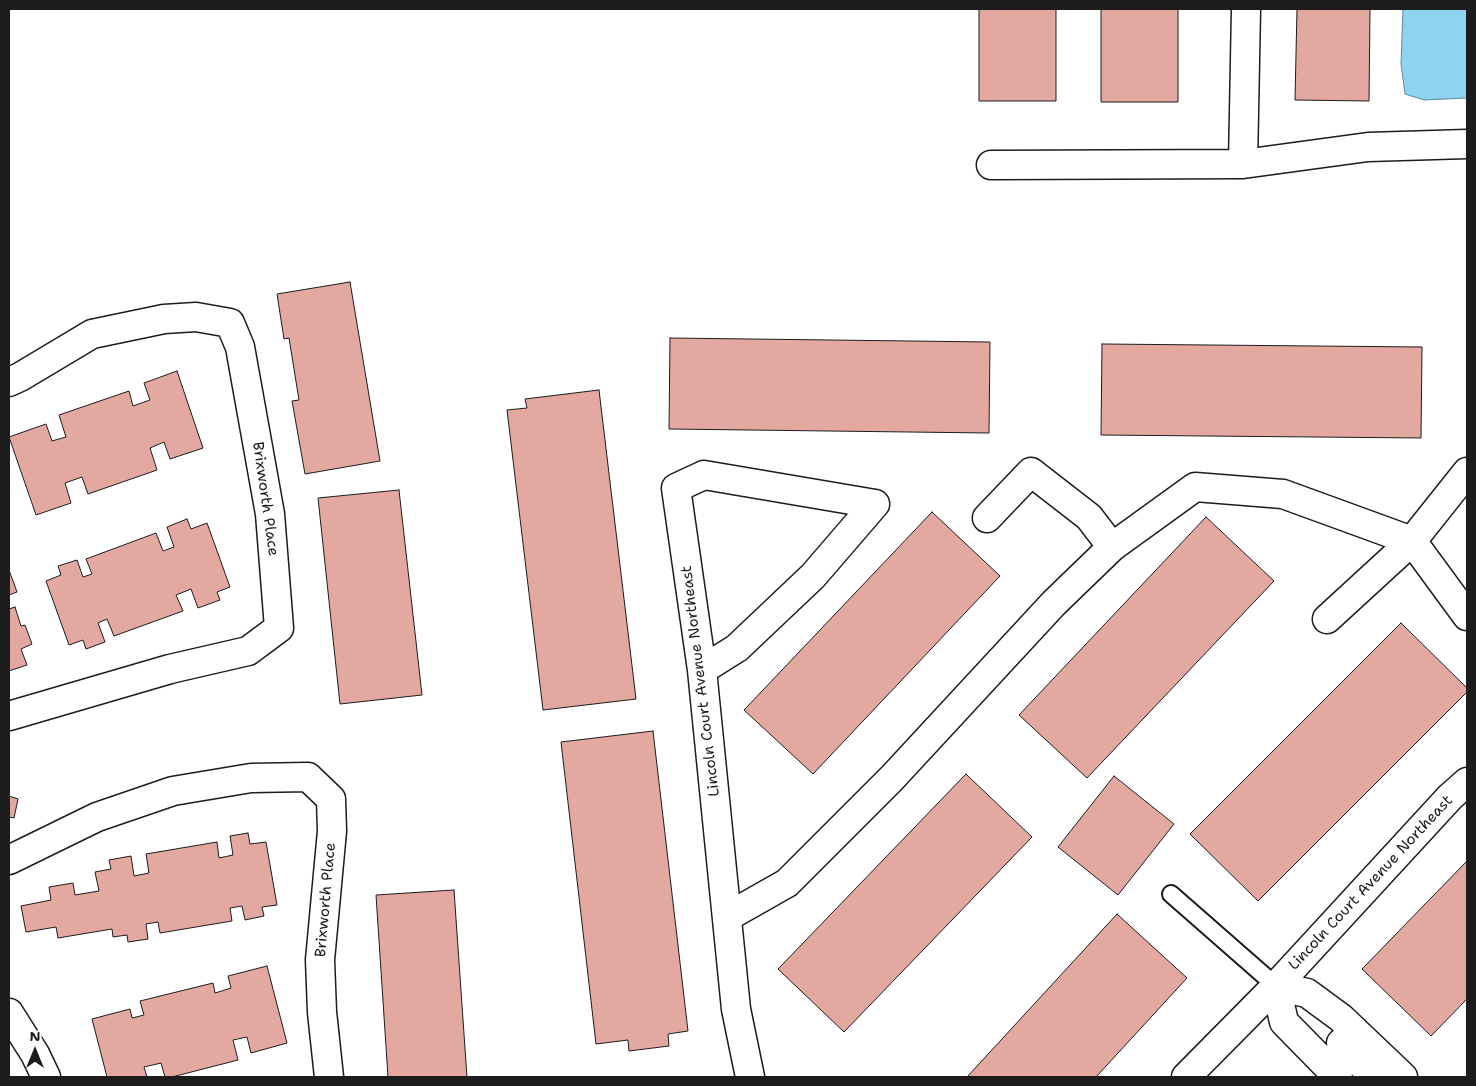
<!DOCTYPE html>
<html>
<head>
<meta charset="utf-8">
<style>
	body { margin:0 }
	#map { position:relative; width:1476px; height:1086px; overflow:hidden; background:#fff; font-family:"Shantell Sans",sans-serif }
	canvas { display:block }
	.frame { position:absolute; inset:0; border:10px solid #1c1c1c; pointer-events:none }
	.north { position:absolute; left:10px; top:1026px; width:50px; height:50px; -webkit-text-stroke:4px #fff; paint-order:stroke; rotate:0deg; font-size:14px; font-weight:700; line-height:20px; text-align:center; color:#1c1c1c }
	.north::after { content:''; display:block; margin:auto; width:18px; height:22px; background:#1c1c1c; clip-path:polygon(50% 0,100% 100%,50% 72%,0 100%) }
</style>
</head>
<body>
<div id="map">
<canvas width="1476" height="1086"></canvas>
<div class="frame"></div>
<div class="north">N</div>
</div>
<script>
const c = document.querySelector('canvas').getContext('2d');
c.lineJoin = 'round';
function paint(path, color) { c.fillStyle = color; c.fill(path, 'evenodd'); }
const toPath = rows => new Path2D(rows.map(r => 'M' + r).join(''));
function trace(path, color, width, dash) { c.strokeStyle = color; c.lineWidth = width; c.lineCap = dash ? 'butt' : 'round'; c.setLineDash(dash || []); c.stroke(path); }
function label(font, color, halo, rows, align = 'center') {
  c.font = font + ' "Shantell Sans",sans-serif'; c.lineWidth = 4; c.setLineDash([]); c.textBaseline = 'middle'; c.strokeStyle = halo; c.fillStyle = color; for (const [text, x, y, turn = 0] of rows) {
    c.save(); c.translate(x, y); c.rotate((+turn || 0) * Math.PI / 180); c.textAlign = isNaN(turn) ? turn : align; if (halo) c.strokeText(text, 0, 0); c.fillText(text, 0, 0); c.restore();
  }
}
const water = toPath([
	[1403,9,1467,9,1467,98,1424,100,1405,94,1401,64,1403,9]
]);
paint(water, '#8ed3f0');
trace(water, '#608a9b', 1);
const building = toPath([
	[979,9,1056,9,1056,101,979,101,979,9],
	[1101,9,1178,9,1178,102,1101,102,1101,9],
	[1297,9,1370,9,1369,101,1295,100,1297,9],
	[350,282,380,461,305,474,292,401,299,400,289,338,284,339,277,294,350,282],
	[670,338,990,342,989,433,669,429,670,338],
	[1102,344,1422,347,1421,438,1101,435,1102,344],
	[177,371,203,448,170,459,164,442,150,448,157,470,88,494,82,477,65,483,71,503,36,515,9,437,46,424,52,441,66,437,59,415,129,391,133,406,150,400,144,383,177,371],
	[599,390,636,699,543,710,507,410,527,408,525,399,599,390],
	[399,490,422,695,340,704,318,498,399,490],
	[932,512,1000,576,813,774,744,710,932,512],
	[1206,517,1274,581,1087,778,1019,715,1206,517],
	[187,519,191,529,207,523,230,587,217,592,220,600,198,608,191,589,176,595,183,611,114,636,107,619,98,623,105,642,86,649,83,640,69,645,46,581,61,575,58,566,77,560,83,577,92,574,86,559,156,533,163,551,174,547,167,527,187,519],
	[9,570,17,592,9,595,9,570],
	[15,607,21,626,25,625,32,644,21,649,27,665,9,671,9,609,15,607],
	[1401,623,1467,688,1467,692,1258,901,1190,834,1401,623],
	[653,731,688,1031,668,1034,669,1046,629,1051,628,1040,596,1044,561,742,653,731],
	[966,774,1032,837,844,1032,778,969,966,774],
	[1114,776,1174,824,1118,895,1058,847,1114,776],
	[9,796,18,799,14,818,9,817,9,796],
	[248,833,250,844,266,842,277,905,262,907,264,916,245,920,242,906,230,908,232,921,160,933,158,922,146,924,148,939,128,942,127,935,113,937,112,929,58,938,56,927,26,932,21,906,51,900,49,887,73,883,75,895,99,891,95,872,111,869,109,860,131,856,134,876,149,873,146,854,217,842,219,858,233,855,230,836,248,833],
	[1467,861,1467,999,1431,1036,1362,969,1467,861],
	[454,890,467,1077,388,1077,376,895,454,890],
	[1117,914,1187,978,1096,1077,967,1077,1117,914],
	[267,966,287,1043,251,1053,247,1037,233,1040,238,1060,172,1077,165,1077,161,1063,144,1067,147,1077,107,1077,92,1019,130,1009,132,1018,144,1015,140,1001,213,983,215,993,231,988,228,976,267,966]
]);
paint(building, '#e3a9a0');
trace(building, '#1c1c1c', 1);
const lane = toPath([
	[1171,894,1276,986]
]);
const street = toPath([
	[1246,9,1243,164,1368,147,1467,144],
	[991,165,1243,164],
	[9,382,20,377,92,334,164,319,196,317,230,323,240,347,270,514,279,628,248,651,170,669,9,716],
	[987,518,1031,472,1089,517,1112,547],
	[1327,619,1412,541,1467,472],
	[702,670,737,648,813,576,875,504],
	[9,860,97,817,173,791,251,778,308,777,331,799,332,831,320,960,322,1012,329,1077],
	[727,917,787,883,892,778,1054,603,1112,547,1195,487,1283,494,1412,541,1467,616],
	[1276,986,1307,993,1341,1018,1403,1077],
	[1276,986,1284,1022,1338,1077],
	[9,1013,35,1054,46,1077],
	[1341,1043,1374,1077],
	[750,1077,736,1009,702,670,676,488,704,475,875,504],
	[1186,1077,1276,986,1450,797,1467,782]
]);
trace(lane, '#1c1c1c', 20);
trace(street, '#1c1c1c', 31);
trace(lane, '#fff', 16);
trace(street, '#fff', 28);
label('15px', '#1c1c1c', '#fff', [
	["Brixworth Place",265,499,82],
	["Lincoln Court Avenue Northeast",701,681,-97],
	["Lincoln Court Avenue Northeast",1371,883,-47],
	["Brixworth Place",326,900,-85]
]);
</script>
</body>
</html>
